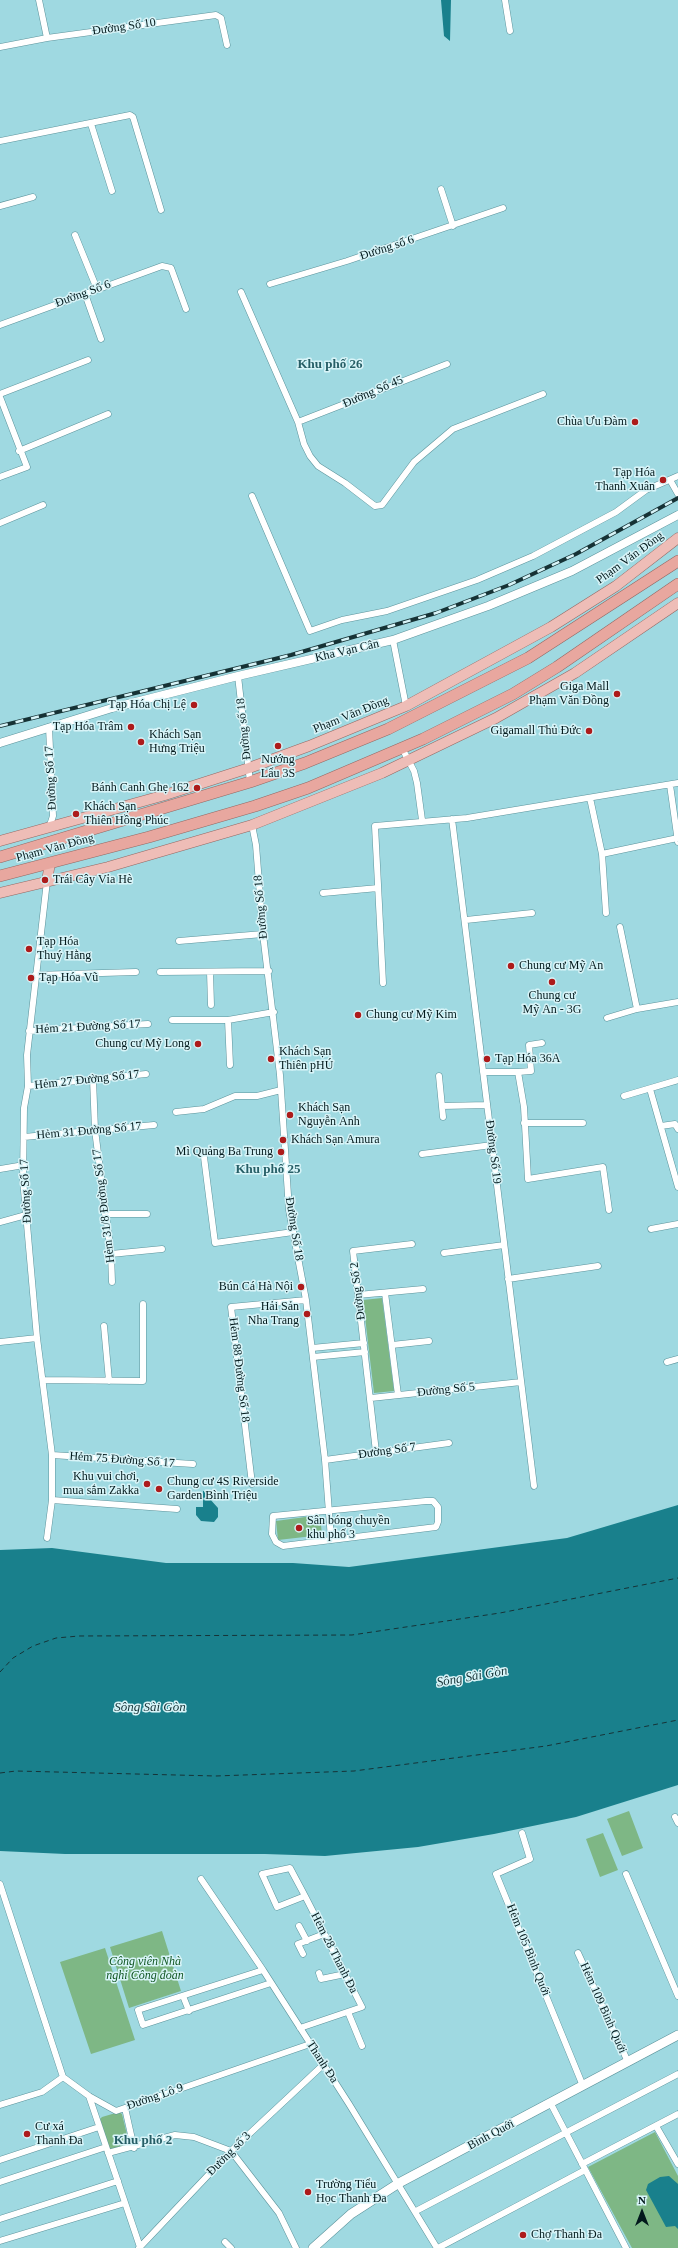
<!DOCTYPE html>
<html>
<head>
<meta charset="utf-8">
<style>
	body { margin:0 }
	#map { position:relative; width:678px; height:2248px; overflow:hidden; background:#9fd9e1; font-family:"Times New Roman",serif }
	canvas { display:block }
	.north { position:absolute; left:622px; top:2192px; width:40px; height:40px; -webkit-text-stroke:3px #d8f4f8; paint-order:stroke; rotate:0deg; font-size:11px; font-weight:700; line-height:16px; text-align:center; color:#02191c }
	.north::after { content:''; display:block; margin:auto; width:14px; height:18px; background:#02191c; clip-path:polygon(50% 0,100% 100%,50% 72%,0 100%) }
</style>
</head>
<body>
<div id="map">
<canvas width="678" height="2248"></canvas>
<div class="north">N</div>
</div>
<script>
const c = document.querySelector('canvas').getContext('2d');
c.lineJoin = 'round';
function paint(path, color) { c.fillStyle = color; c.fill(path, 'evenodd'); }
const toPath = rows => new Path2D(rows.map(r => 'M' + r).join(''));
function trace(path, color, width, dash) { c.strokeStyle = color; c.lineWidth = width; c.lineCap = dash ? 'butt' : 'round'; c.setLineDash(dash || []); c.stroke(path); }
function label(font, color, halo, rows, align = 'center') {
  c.font = font + ' "Times New Roman",serif'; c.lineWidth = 3; c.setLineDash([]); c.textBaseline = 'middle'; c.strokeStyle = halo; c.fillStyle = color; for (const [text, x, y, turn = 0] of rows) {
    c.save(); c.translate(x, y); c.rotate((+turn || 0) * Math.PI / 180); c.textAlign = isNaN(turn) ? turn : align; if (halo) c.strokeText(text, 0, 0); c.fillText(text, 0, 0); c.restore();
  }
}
paint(toPath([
	[382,1298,394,1391,374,1393,363,1300],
	[320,1515,322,1535,278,1540,276,1521],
	[629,1811,643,1848,622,1856,607,1819],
	[603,1833,618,1870,600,1877,586,1839],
	[162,1931,181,1991,129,2008,110,1947],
	[105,1948,135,2040,91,2054,60,1962],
	[119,2112,122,2114,129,2143,127,2146,111,2149,109,2148,100,2119,102,2117],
	[655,2132,678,2176,678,2248,632,2248,588,2167]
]), '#7eb785');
paint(toPath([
	[441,0,451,0,450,41,444,36],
	[203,1491,209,1491,209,1498,218,1508,218,1517,214,1522,201,1521,196,1515,196,1507,203,1507],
	[678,1505,678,1785,576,1817,494,1834,418,1847,325,1856,265,1854,65,1854,0,1851,0,1550,52,1548,166,1563,293,1563,349,1567,567,1538],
	[669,2176,678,2184,678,2229,675,2226,666,2227,646,2190,648,2184,660,2177]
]), '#19808c');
trace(toPath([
	[0,1672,13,1658,33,1646,56,1638,79,1636,352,1635,500,1613,678,1578],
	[0,1773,16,1771,216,1776,354,1771,546,1746,678,1720]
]), '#163337', 1, [5, 4]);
const minor = toPath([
	[39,0,47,38],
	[505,0,510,31],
	[0,47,47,38,216,15,221,18,227,45],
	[91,124,112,191],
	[0,141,130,115,133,117,161,210],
	[441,189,453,226],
	[0,206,33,197],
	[75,235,97,289],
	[270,284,347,261,503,208],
	[241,292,298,422,304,444,310,456,318,466,345,483,375,506,382,505,414,462,453,429,543,394],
	[85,294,101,339],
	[0,325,162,266,171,268,186,309],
	[0,394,88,360],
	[0,397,27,467,0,477],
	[298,422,447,364],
	[19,451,108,414],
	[670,480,678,494],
	[252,496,310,631,342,620,387,611,477,580,533,556,616,512,646,490,678,476],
	[0,523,43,505],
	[393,640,406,706],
	[238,676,250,782],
	[49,727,53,816,49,828],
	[402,748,414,771,417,783,422,820],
	[670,785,678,842],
	[590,798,602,854,606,913],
	[452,819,534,1486],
	[252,825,256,845,263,934,280,1075,289,1210,306,1300,325,1460,331,1539],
	[602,854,678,838],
	[323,893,378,888],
	[466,920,532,913],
	[620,927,637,1009,678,1002],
	[179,941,263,934],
	[160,972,269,971],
	[210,972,211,1005],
	[35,975,136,972],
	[383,983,375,826,467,818,678,783],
	[607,1018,637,1009],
	[172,1020,228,1020,274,1012],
	[228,1020,230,1065],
	[29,1031,148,1024],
	[483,1072,518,1072,524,1107,528,1179,603,1167,609,1210],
	[518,1072,531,1071,529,1045,542,1043],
	[439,1076,443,1117],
	[93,1079,95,1130,111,1254,112,1282],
	[28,1086,146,1074],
	[650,1089,678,1187],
	[624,1096,678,1080],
	[442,1106,487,1105],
	[176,1112,204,1109,235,1096,257,1096,281,1090],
	[524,1123,583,1123],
	[661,1126,675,1124,678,1129],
	[24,1137,154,1125],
	[422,1154,492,1145],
	[204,1157,215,1243,293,1232],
	[0,1169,24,1165],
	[105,1214,147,1214],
	[0,1222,26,1215],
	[651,1229,678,1224],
	[444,1253,504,1245],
	[111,1254,162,1249],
	[508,1279,598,1266],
	[385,1293,398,1395],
	[358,1295,423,1289],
	[104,1326,109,1381],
	[0,1342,37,1338],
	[392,1345,429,1341],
	[312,1348,364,1343],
	[313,1357,365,1352],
	[667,1362,678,1359],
	[43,1380,143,1381,143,1304],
	[371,1398,521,1382],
	[376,1452,353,1251,412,1244],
	[52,1455,193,1464],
	[325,1460,449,1443],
	[252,1484,231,1307,306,1300],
	[52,1500,177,1509],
	[426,1501,433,1501,438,1507,438,1522,436,1527,283,1546,276,1542,272,1534,273,1516,426,1501],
	[47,1538,52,1500,52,1455,37,1338,23,1179,24,1108,28,1086,27,1055,47,881],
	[675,1817,678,1823],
	[522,1833,530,1859,496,1874,583,2086],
	[626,1874,678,1996],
	[201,1879,263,1970,349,2104,437,2248],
	[0,1884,63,2077,89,2096,116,2111,310,2044],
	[299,1926,307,1941],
	[578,1953,628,2062],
	[303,1954,298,1944,324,1934],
	[263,1970,138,2010,143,2025,271,1983],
	[319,1973,321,1979,345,1974],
	[183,1996,189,2011],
	[348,2012,362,2046],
	[300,2028,362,2007,305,1896,290,1868,262,1874,277,1907,305,1896],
	[89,2096,140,2247],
	[551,2104,626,2248],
	[0,2105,42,2092,63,2077],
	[125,2108,134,2148],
	[656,2126,678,2164],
	[108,2153,175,2135,194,2137,231,2151,279,2213,296,2248],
	[0,2160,99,2127],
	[582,2164,678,2114],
	[0,2182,106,2147],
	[416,2211,678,2074],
	[0,2219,118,2181],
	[0,2241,125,2203],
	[225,2242,231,2248],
	[139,2248,231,2151,324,2064],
	[438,2248,585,2170]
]);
const tertiary = toPath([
	[0,743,112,708,238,676,393,640,488,606,572,571,678,515]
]);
const secondary = toPath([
	[313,2248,351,2214,399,2183,678,2035]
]);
const primary = toPath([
	[0,841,165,795,249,768,309,746,406,706,551,627,616,586,678,538],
	[47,881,50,863],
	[0,893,108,867,252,825,382,773,496,718,575,673,678,603]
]);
const trunk = toPath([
	[0,857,250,782,305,763,388,729,528,658,678,561],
	[0,876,149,837,255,806,308,788,423,739,513,694,557,667,678,584]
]);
trace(minor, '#5c939b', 7);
trace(tertiary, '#5c939b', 9);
trace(secondary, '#5c939b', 10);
trace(primary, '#946762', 11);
trace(trunk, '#946762', 12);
trace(minor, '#fff', 6);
trace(tertiary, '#fff', 8);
trace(secondary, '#fff', 9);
trace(primary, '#eebdb7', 10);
trace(trunk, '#e8a79f', 11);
const rail = toPath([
	[0,726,291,655,436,613,509,585,576,554,678,498]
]);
trace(rail, '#163235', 4);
trace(rail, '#d8f4f8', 2.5, [8]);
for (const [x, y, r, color] of [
	[635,422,4,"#ad1b1b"],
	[663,480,4,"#ad1b1b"],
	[617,694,4,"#ad1b1b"],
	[194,705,4,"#ad1b1b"],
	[131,727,4,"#ad1b1b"],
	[589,731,4,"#ad1b1b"],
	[141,742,4,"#ad1b1b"],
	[278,746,4,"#ad1b1b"],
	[197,788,4,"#ad1b1b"],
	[76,814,4,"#ad1b1b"],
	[45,880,4,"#ad1b1b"],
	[29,949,4,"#ad1b1b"],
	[511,966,4,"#ad1b1b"],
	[31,978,4,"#ad1b1b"],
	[552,982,4,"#ad1b1b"],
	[358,1015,4,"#ad1b1b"],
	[198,1044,4,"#ad1b1b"],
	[271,1059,4,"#ad1b1b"],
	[487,1059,4,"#ad1b1b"],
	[290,1115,4,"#ad1b1b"],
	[283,1140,4,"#ad1b1b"],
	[281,1152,4,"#ad1b1b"],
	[301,1287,4,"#ad1b1b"],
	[307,1314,4,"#ad1b1b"],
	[147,1484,4,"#ad1b1b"],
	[159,1489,4,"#ad1b1b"],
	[299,1528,4,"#ad1b1b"],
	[27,2134,4,"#ad1b1b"],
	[308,2192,4,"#ad1b1b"],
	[523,2235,4,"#ad1b1b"]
]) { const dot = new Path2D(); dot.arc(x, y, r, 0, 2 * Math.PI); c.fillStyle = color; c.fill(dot); trace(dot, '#d8f4f8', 1.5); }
label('12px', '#02191c', '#d8f4f8', [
	["Đường Số 10",124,27,-8],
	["Đường số 6",387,248,-18],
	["Đường Số 6",83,294,-20],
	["Đường Số 45",373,392,-23],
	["Phạm Văn Đồng",630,558,-36],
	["Kha Vạn Cân",347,651,-13],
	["Phạm Văn Đồng",351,715,-22],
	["Đường số 18",244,729,-96],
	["Đường Số 17",51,778,-93],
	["Phạm Văn Đồng",55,848,-15],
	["Đường Số 18",261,907,-95],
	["Hẻm 21 Đường Số 17",88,1027,-3],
	["Hẻm 27 Đường Số 17",87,1080,-6],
	["Hẻm 31 Đường Số 17",89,1131,-5],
	["Đường Số 19",493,1152,83],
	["Đường Số 17",26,1191,-93],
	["Hẻm 31/8 Đường Số 17",104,1206,-97],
	["Đường Số 18",294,1229,81],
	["Đường Số 2",358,1291,-97],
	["Hẻm 88 Đường Số 18",239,1370,83],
	["Đường Số 5",446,1390,-6],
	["Đường Số 7",387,1451,-8],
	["Hẻm 75 Đường Số 17",122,1460,4],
	["Hẻm 105 Bình Quới",528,1950,68],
	["Hẻm 28 Thanh Đa",334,1953,63],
	["Hẻm 109 Bình Quới",603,2008,66],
	["Thanh Đa",322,2062,57],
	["Đường Lô 9",155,2097,-19],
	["Bình Quới",491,2135,-28],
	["Đường số 3",229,2154,-45]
]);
label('12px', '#02191c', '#d8f4f8', [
	["Chùa Ưu Đàm",627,422,"right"],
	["Tạp Hóa",655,473,"right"],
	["Thanh Xuân",655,487,"right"],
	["Giga Mall",609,687,"right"],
	["Phạm Văn Đồng",609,701,"right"],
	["Tạp Hóa Chị Lệ",186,705,"right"],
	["Tạp Hóa Trâm",123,727,"right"],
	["Gigamall Thủ Đức",581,731,"right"],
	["Khách Sạn",149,735],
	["Hưng Triệu",149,749],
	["Nướng",278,760,"center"],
	["Lẩu 3S",278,774,"center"],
	["Bánh Canh Ghẹ 162",189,788,"right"],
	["Khách Sạn",84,807],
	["Thiên Hồng Phúc",84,821],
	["Trái Cây Vỉa Hè",53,880],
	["Tạp Hóa",37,942],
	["Thuý Hằng",37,956],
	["Chung cư Mỹ An",519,966],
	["Tạp Hóa Vũ",39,978],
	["Chung cư",552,996,"center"],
	["Mỹ An - 3G",552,1010,"center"],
	["Chung cư Mỹ Kim",366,1015],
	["Chung cư Mỹ Long",190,1044,"right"],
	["Khách Sạn",279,1052],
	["Thiên pHÚ",279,1066],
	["Tạp Hóa 36A",495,1059],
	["Khách Sạn",298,1108],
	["Nguyễn Anh",298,1122],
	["Khách Sạn Amura",291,1140],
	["Mì Quảng Ba Trung",273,1152,"right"],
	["Bún Cá Hà Nội",293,1287,"right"],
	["Hải Sản",299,1307,"right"],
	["Nha Trang",299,1321,"right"],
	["Khu vui chơi,",139,1477,"right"],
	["mua sắm Zakka",139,1491,"right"],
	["Chung cư 4S Riverside",167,1482],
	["Garden Bình Triệu",167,1496],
	["Sân bóng chuyền",307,1521],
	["khu phố 3",307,1535],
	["Cư xá",35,2127],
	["Thanh Đa",35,2141],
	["Trường Tiểu",316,2185],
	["Học Thanh Đa",316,2199],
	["Chợ Thanh Đa",531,2235]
], 'left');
label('italic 12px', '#115622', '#d8f4f8', [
	["Công viên Nhà",145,1962],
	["nghỉ Công đoàn",145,1976]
]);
label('bold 13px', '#265e66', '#d8f4f8', [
	["Khu phố 26",330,365],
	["Khu phố 25",268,1170],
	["Khu phố 2",143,2141]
]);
label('italic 13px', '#163337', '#d8f4f8', [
	["Sông Sài Gòn",472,1677,-10],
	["Sông Sài Gòn",150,1708]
]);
</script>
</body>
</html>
